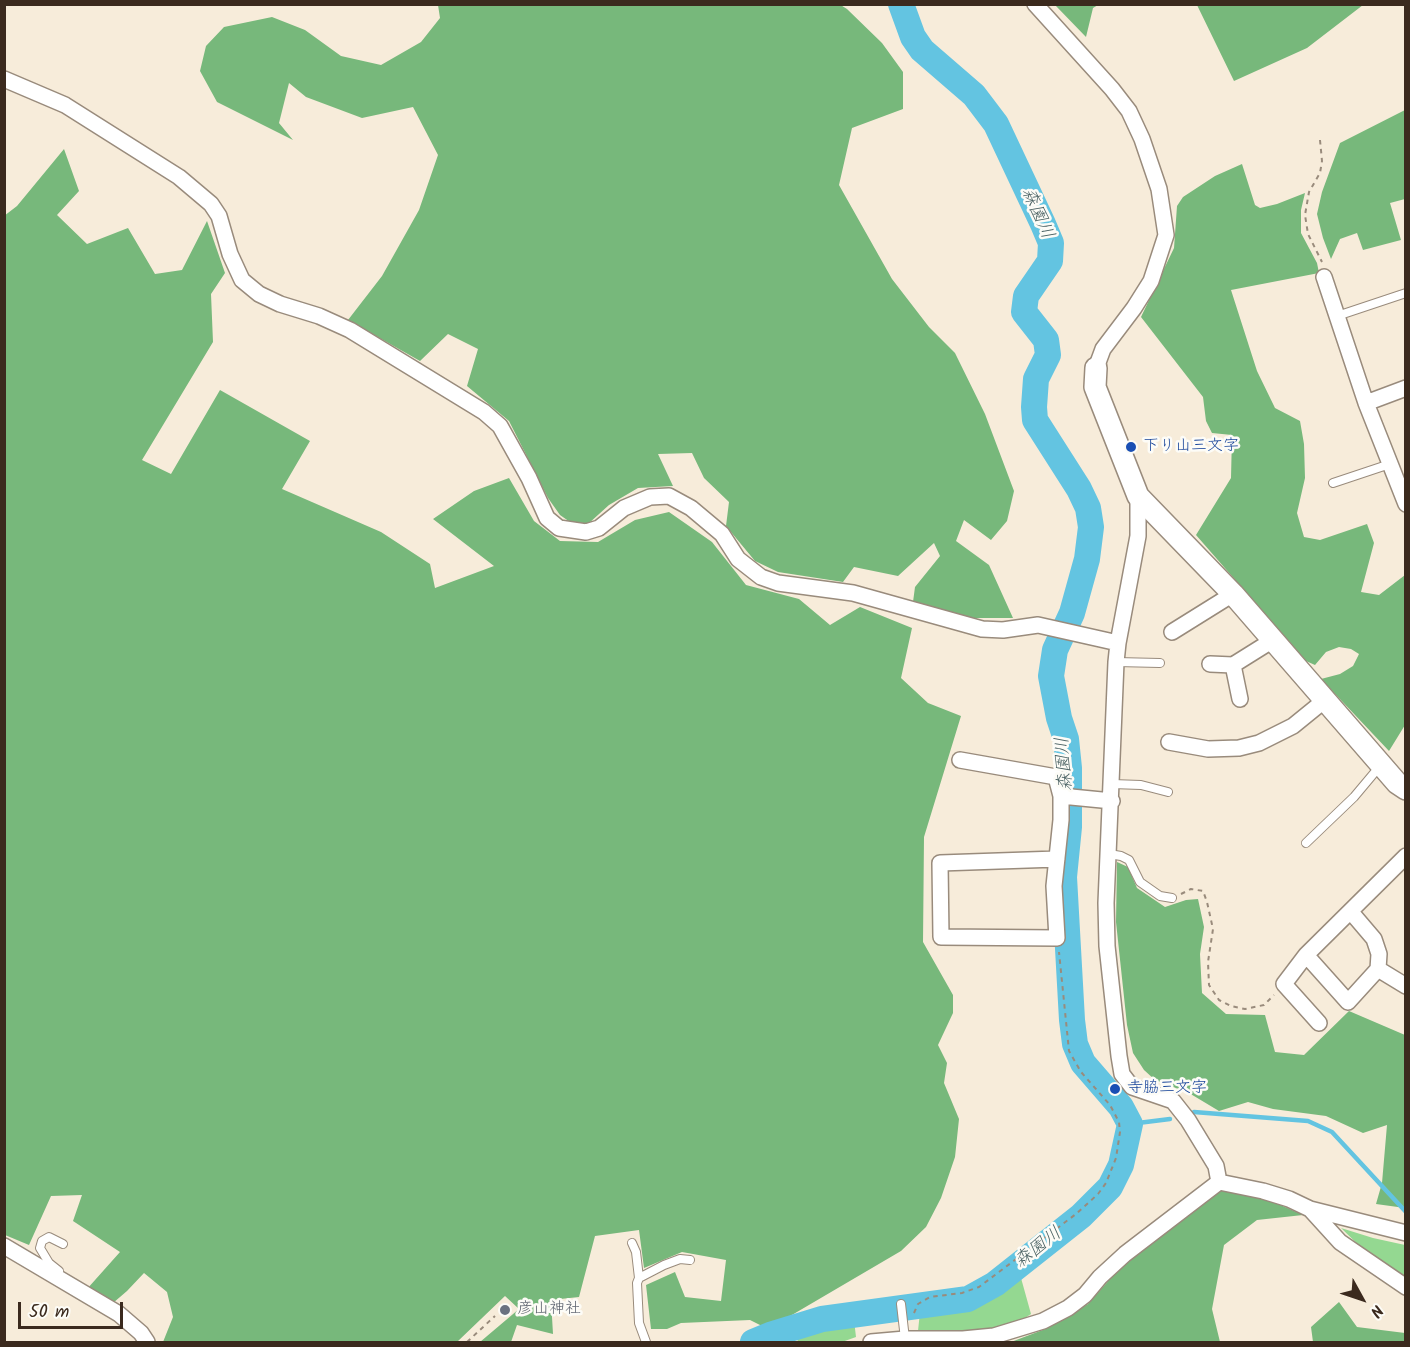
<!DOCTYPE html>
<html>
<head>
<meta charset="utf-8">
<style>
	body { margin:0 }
	#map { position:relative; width:1410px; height:1347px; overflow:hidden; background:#f7ecda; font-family:Kalam,sans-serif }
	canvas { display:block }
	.frame { position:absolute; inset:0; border:6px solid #3b2a1e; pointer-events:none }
	.north { position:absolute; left:1332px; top:1269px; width:60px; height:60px; -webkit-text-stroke:4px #fdfcf7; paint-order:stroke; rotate:130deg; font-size:16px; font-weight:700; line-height:24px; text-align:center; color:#3b2a1e }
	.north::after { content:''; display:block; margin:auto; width:21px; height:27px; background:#3b2a1e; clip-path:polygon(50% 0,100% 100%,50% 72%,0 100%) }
	.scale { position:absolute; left:18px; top:1302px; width:105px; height:27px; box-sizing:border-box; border:3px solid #3b2a1e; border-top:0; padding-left:8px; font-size:18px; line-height:21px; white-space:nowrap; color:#3b2a1e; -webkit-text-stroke:4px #fdfcf7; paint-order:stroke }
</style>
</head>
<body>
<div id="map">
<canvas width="1410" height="1347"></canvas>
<div class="frame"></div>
<div class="north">N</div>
<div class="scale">50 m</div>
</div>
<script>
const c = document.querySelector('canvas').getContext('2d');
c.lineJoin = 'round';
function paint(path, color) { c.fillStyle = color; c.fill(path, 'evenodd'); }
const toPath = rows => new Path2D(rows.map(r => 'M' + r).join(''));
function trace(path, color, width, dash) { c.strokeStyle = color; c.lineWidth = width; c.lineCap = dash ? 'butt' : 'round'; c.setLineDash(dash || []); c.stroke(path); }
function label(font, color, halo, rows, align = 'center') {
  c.font = font + ' Kalam,"Klee One",sans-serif'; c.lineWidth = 5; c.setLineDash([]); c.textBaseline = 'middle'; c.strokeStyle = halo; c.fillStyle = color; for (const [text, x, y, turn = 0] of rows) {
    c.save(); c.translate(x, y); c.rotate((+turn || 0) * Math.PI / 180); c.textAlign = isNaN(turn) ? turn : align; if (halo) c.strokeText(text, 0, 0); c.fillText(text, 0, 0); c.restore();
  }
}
paint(toPath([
	[1341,1228,1373,1238,1405,1245,1405,1278,1372,1258],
	[1021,1278,1031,1314,1019,1322,993,1330,918,1331,920,1312,980,1302],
	[854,1320,856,1337,842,1342,798,1342,796,1334]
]), '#94d891');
paint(toPath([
	[839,4,847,9,882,43,903,72,903,109,852,128,839,185,892,279,929,327,955,353,985,414,1014,491,1007,521,991,540,964,520,956,541,989,565,1013,618,974,618,913,602,915,587,940,556,934,543,898,576,854,567,843,582,778,572,755,561,726,526,729,502,704,478,692,453,658,454,673,486,638,488,609,505,588,524,570,522,560,515,548,498,509,421,467,386,478,349,448,334,420,361,348,320,382,276,419,210,438,155,413,107,362,118,306,97,289,83,279,123,293,140,217,102,200,71,206,46,224,27,272,17,305,30,341,56,381,65,421,42,440,18,438,5],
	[1055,5,1098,5,1093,8,1086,37],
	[1197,5,1363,5,1307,48,1234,81],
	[1405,110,1405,199,1390,203,1401,240,1363,250,1357,233,1340,239,1331,259,1323,238,1317,214,1322,192,1340,143],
	[64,149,79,191,57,215,87,244,128,228,155,274,182,270,207,221,225,273,211,294,213,342,142,460,171,474,220,390,310,441,282,489,381,532,430,564,435,588,494,566,433,519,474,491,509,478,534,521,560,541,598,542,635,520,669,512,712,542,746,585,799,599,830,625,860,607,912,628,901,678,928,703,961,716,924,837,923,942,953,995,953,1013,938,1045,947,1063,944,1083,959,1119,955,1157,941,1198,926,1227,901,1251,768,1329,750,1320,681,1323,667,1329,651,1329,646,1285,675,1272,685,1297,721,1301,726,1260,682,1252,644,1268,639,1230,595,1236,579,1297,551,1300,553,1334,517,1325,511,1342,480,1342,519,1309,505,1296,457,1342,163,1342,173,1317,167,1292,144,1273,127,1291,113,1303,87,1289,120,1252,73,1221,82,1195,51,1196,29,1245,5,1235,4,216,17,206],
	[1242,164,1255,205,1260,208,1277,204,1305,193,1301,210,1301,233,1317,263,1319,273,1231,290,1257,371,1275,408,1300,421,1304,444,1305,478,1297,513,1304,537,1320,540,1367,524,1374,543,1361,592,1379,595,1405,575,1405,725,1389,751,1321,679,1340,674,1353,666,1359,654,1351,649,1339,647,1326,652,1315,665,1306,661,1196,535,1231,478,1232,435,1212,433,1206,421,1203,397,1141,317,1174,248,1177,206,1183,197,1215,176],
	[1117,862,1128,867,1137,888,1165,907,1186,900,1198,899,1204,927,1200,954,1202,993,1226,1014,1265,1015,1275,1052,1304,1055,1349,1011,1405,1035,1405,1208,1376,1204,1382,1183,1387,1125,1363,1133,1326,1116,1273,1109,1248,1102,1219,1111,1189,1093,1155,1080,1144,1070,1133,1053,1127,1025,1116,922],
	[1221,1190,1258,1195,1303,1215,1257,1220,1224,1245,1212,1309,1220,1342,1011,1342,1048,1328,1088,1304,1140,1245],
	[1339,1302,1357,1327,1405,1333,1405,1342,1313,1342,1311,1327]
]), '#77b87b');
trace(toPath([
	[1194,1112,1308,1121,1332,1132,1406,1212],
	[1130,1124,1170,1119]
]), '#63c4e1', 4.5);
trace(toPath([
	[753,1342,770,1335,822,1319,968,1299,995,1284,1081,1216,1110,1187,1121,1165,1130,1124,1121,1107,1083,1063,1075,1044,1072,1020,1064,877,1069,827,1069,768,1066,739,1059,718,1051,676,1055,650,1072,613,1087,559,1091,527,1088,508,1079,489,1035,420,1034,407,1036,379,1048,355,1046,340,1024,312,1026,296,1050,261,1051,243,1043,224,996,124,974,95,922,50,913,37,901,4]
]), '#63c4e1', 26);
const lane = toPath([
	[1337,316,1406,293],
	[1333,483,1390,464],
	[1116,662,1160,663],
	[1112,784,1141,785,1168,792],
	[1306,843,1354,797,1380,766],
	[1109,854,1121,856,1129,860,1140,882,1160,896,1172,898],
	[632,1243,636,1252,639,1278],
	[59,1271,49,1263,40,1248,42,1241,49,1237,63,1244],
	[901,1304,905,1339],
	[646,1342,639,1323,637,1283,639,1278,664,1265,680,1259,690,1260]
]);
const street = toPath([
	[1035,4,1112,89,1129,111,1142,139,1159,189,1166,235,1151,281,1134,308,1103,349,1096,368],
	[4,79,65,105,179,177,211,204,219,216,230,254,242,280,259,294,280,304,319,316,350,330,484,412,500,426,529,478,547,518,559,528,586,532,599,528,624,508,650,497,669,496,691,508,722,534,738,559,761,577,778,583,853,593,982,629,1003,630,1038,625,1118,643],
	[1324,277,1366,403,1406,504],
	[1366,403,1406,388],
	[1138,496,1138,536,1118,643,1116,662,1106,903,1107,946,1119,1056,1122,1074,1132,1087,1173,1101,1188,1120,1216,1166,1219,1182],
	[1172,632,1233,594],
	[1210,664,1233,665],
	[1240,699,1233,665,1273,640],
	[1169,742,1208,749,1239,748,1259,743,1293,726,1325,700],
	[960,760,1056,777,1061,796,1061,820,1054,886,1057,938,941,937,940,863,1057,859],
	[1061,796,1112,801],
	[1351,912,1374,939,1379,954,1378,969,1406,986],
	[1306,955,1348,1002,1378,969],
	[1319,1023,1284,984,1306,955,1406,856],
	[1310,1209,1340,1242,1406,1287],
	[4,1246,119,1314,141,1333,147,1342],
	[871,1342,905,1339,963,1339,994,1336,1043,1321,1068,1308,1085,1295,1100,1277,1125,1254,1219,1182,1263,1191,1289,1199,1310,1209,1406,1233]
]);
const secondary = toPath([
	[1096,368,1095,387,1138,496,1233,594,1397,783,1406,789]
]);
trace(lane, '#998b7c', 10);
trace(street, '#998b7c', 18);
trace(secondary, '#998b7c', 24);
trace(toPath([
	[1320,140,1322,161,1320,173,1309,192,1305,215,1308,234,1322,262],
	[1181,894,1191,889,1203,891,1207,902,1213,929,1208,962,1209,985,1219,1000,1231,1006,1245,1009,1264,1005,1274,995],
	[914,1313,918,1304,930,1297,962,1293,979,1287,1076,1214,1098,1194,1106,1183,1116,1158,1120,1132,1119,1122,1110,1105,1081,1072,1069,1051,1059,952],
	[467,1342,495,1316]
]), '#998b7c', 2, [4.5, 4.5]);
trace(lane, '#fff', 8);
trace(street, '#fff', 15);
trace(secondary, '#fff', 21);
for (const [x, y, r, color] of [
	[1131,447,6,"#1a4fb4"],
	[1115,1089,6,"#1a4fb4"],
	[505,1310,6,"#6b7280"]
]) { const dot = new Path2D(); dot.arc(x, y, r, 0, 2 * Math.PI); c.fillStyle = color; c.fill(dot); trace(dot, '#fdfcf7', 2); }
label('16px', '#164399', '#fdfcf7', [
	["下り山三文字",1143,447],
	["寺脇三文字",1127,1089]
], 'left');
label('16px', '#5b616d', '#fdfcf7', [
	["彦山神社",517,1310]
], 'left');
label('italic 18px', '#496062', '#fdfcf7', [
	["森園川",1036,214,66],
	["森園川",1066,764,-94],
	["森園川",1039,1249,-38]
]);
</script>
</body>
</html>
